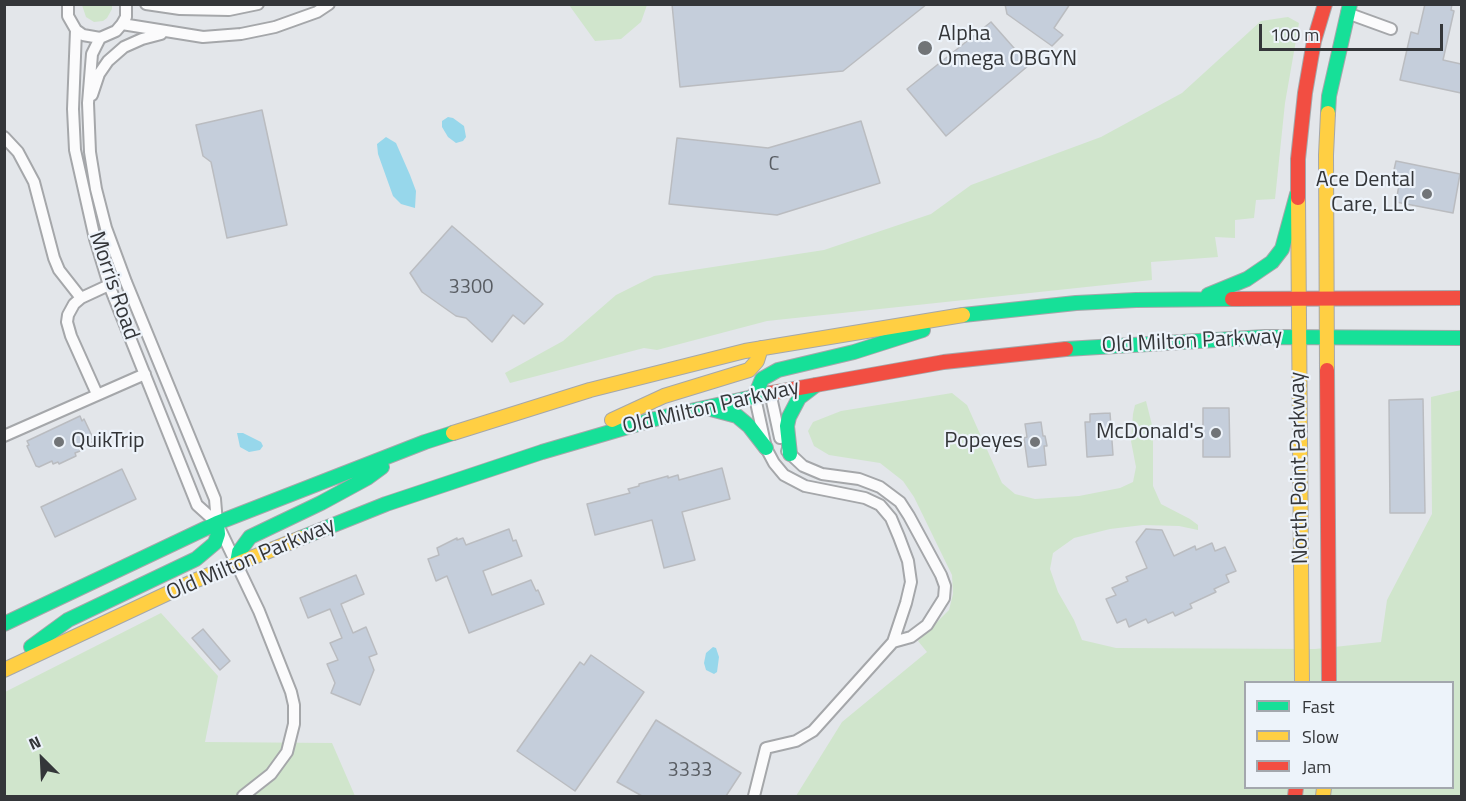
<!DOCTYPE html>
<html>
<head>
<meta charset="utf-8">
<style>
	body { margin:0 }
	#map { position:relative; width:1466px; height:801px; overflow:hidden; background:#e3e6ea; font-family:"Titillium Web",sans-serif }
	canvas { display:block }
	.frame { position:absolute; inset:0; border:6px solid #343639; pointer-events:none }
	.legend { position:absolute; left:1244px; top:681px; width:210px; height:108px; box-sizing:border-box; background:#edf3fa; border:2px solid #a3a7ad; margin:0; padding:8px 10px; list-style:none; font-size:18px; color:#343639 }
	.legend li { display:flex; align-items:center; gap:12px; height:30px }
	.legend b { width:30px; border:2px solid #a3a7ad }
	.north { position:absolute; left:12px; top:729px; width:60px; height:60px; -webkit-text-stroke:4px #edf3fa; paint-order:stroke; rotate:336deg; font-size:16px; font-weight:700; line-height:24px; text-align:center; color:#343639 }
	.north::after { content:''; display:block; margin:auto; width:21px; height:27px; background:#343639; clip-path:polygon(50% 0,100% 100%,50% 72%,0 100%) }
	.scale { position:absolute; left:1259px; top:24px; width:184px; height:27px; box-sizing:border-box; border:3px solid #343639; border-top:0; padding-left:8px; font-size:18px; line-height:21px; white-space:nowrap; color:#343639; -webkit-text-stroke:4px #edf3fa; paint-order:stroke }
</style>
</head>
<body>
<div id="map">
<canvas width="1466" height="801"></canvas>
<div class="frame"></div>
<ul class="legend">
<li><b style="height:8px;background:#16e098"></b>Fast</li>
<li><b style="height:8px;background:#ffcf43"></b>Slow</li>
<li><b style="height:8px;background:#f24e42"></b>Jam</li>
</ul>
<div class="north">N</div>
<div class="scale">100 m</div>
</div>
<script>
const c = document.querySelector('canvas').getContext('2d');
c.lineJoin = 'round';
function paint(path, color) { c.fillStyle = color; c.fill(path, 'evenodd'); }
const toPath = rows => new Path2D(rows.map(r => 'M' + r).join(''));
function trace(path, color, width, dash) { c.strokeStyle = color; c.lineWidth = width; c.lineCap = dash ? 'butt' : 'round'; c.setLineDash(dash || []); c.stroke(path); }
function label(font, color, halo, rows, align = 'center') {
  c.font = font + ' "Titillium Web",sans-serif'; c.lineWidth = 4.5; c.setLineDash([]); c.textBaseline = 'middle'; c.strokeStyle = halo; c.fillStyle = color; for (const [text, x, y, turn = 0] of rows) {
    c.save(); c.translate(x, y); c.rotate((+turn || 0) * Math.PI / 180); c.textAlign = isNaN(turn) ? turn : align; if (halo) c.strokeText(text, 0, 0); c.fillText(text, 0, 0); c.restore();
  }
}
paint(toPath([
	[82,5,112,5,112,9,107,18,103,21,94,22,86,17],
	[569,5,647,5,641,22,621,39,595,41],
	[1288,17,1299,23,1285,103,1275,199,1256,200,1254,218,1235,220,1235,238,1215,237,1218,257,1151,262,1152,280,767,321,657,350,644,348,510,383,505,373,563,341,616,295,654,276,824,250,931,214,971,185,1101,137,1182,93,1261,21],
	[1461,390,1461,796,796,796,842,722,927,652,918,641,949,610,953,594,952,575,914,497,903,481,880,463,829,455,814,446,808,431,813,422,841,411,952,393,967,405,1002,483,1015,494,1035,499,1079,496,1120,488,1133,482,1136,467,1131,441,1133,414,1135,405,1146,401,1153,429,1153,486,1161,504,1190,519,1198,525,1198,530,1179,526,1143,525,1110,529,1074,538,1053,553,1050,569,1058,592,1074,620,1082,640,1116,648,1315,649,1381,642,1387,600,1432,514,1431,397],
	[1246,682,1452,682,1452,788,1246,788],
	[161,613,218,676,205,742,332,743,355,796,5,796,5,692]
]), '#d0e5cc');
paint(toPath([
	[448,117,453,118,464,126,466,137,463,141,456,143,448,137,442,127,442,121],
	[386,137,396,143,410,175,416,191,415,208,401,204,393,196,378,154,377,144],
	[237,433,243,433,261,442,263,446,260,450,249,452,240,447],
	[713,647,716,648,719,657,717,672,714,674,706,670,704,663,706,653]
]), '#97d7eb');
const building = toPath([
	[672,4,927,4,843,71,680,87,672,4],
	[1005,4,1070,4,1054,28,1063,35,1052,46,1007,14,1005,4],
	[1425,4,1452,4,1451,10,1454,11,1443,60,1461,64,1461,93,1400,80,1411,32,1418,34,1425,4],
	[991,22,1029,65,946,136,907,89,991,22],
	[262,110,287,225,227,238,211,162,203,156,196,125,262,110],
	[861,121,880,183,777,215,669,204,677,138,768,148,861,121],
	[1396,161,1460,174,1453,213,1396,202,1399,185,1391,183,1396,161],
	[452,226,543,304,524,324,513,315,492,342,466,318,456,316,422,292,410,273,452,226],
	[1423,399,1425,513,1390,513,1389,400,1423,399],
	[1203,408,1229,408,1230,457,1203,457,1203,408],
	[1110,413,1113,455,1087,457,1085,422,1090,422,1090,414,1110,413],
	[80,416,82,421,84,419,93,438,90,440,92,442,79,448,80,451,75,453,76,456,59,464,58,462,53,464,52,461,39,467,36,466,27,446,29,445,27,441,80,416],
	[1041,422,1043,436,1045,436,1047,446,1044,446,1046,465,1028,467,1024,438,1027,437,1025,424,1041,422],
	[722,468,730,499,682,512,695,560,664,568,652,520,595,535,587,504,630,493,628,489,639,486,639,484,668,476,668,478,678,475,679,480,722,468],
	[122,469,136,499,55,537,41,507,122,469],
	[509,529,513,541,516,540,522,556,483,571,492,595,531,580,536,591,538,590,544,604,469,633,447,576,436,581,428,559,439,555,437,548,457,538,457,540,463,538,466,545,509,529],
	[1146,529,1162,530,1174,556,1195,546,1196,550,1212,543,1215,551,1225,547,1236,571,1226,575,1229,582,1214,589,1216,592,1190,604,1192,608,1175,616,1173,612,1148,623,1146,619,1129,627,1126,619,1117,623,1106,599,1116,595,1112,588,1128,581,1126,577,1147,568,1136,542,1146,529],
	[356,575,364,594,341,604,353,633,366,627,377,654,369,657,374,670,360,705,331,693,335,683,327,664,338,660,330,643,342,638,330,609,308,618,300,598,356,575],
	[203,629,230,661,220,670,192,638,203,629],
	[591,655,644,692,575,791,517,751,580,662,584,665,591,655],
	[656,720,741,773,726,796,642,796,617,782,656,720]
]);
paint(building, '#c5cedb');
trace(building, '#babcc0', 1.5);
const street = toPath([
	[68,4,68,16,76,30,83,35,100,38,116,31,122,24,126,17,126,4],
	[146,4,180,9,229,10,258,4],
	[1347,13,1391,29],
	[122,24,203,37,241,34,275,27,317,12,329,4],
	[76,30,73,109,75,150,95,239,109,285,197,505,217,523],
	[100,38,92,54,88,103,90,152,96,189,106,228,126,282,215,499,217,523,259,611,291,692,294,705,294,724,287,752,271,774,243,796],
	[92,95,99,74,108,61,124,47,142,39,161,34],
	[4,137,18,152,34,182,54,258,59,270,81,298],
	[770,392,780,438],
	[97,394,71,336,67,322,68,315,74,304,81,298,109,285],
	[4,436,145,374],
	[787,451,803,466,822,474,859,479,880,487,900,502,909,516,941,575,945,586,944,598,927,625,911,637,893,642],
	[754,796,766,748,796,741,813,731,893,642,906,603,911,582,908,561,899,537,891,518,880,505,865,498,805,486,784,475,774,463,766,448,754,393]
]);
const fast = toPath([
	[1328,113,1329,96,1350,4],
	[1208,295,1247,279,1272,262,1282,249,1297,194],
	[963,315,1076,303,1136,300,1232,299],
	[1066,349,1265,337,1462,338],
	[755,396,762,379,778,370,854,352,923,330],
	[707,408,737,416,749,426,766,448],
	[790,454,787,426,789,417,799,398,816,385],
	[301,538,386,504,542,452,655,419,771,393],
	[237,563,239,552,250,537,321,503,367,478,382,467],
	[4,624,217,523,425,442,453,433],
	[31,647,68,620,196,559,215,543,218,534,217,523]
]);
const slow = toPath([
	[1298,198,1302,682],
	[1327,370,1326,155,1328,113],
	[612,420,664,396,749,370,757,361,761,348],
	[453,433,590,390,745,351,963,315],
	[4,670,194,581,301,538],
	[1323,796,1324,788]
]);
const jam = toPath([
	[1298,198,1298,159,1305,93,1314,41,1325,4],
	[1232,299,1462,298],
	[1327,370,1329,682],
	[771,393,944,362,1066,349],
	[1295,796,1296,788]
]);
trace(street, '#a5a7aa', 14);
trace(fast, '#a5a7aa', 16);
trace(slow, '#a5a7aa', 16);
trace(jam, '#a5a7aa', 16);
trace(street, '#fbfbfc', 10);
trace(fast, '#16e098', 14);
trace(slow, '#ffcf43', 14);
trace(jam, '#f24e42', 14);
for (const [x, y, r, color] of [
	[925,48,8,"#717477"],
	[1427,194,6,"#717477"],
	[1216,433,6,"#717477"],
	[59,442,6,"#717477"],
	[1035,442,6,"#717477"]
]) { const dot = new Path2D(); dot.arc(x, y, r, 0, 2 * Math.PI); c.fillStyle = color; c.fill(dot); trace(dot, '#edf3fa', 2); }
label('20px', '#585c62', null, [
	["C",774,165],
	["3300",471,288],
	["3333",690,771]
]);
label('22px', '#343639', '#edf3fa', [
	["Alpha",938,35,"left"],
	["Omega OBGYN",938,60,"left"],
	["Ace Dental",1415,181],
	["Care, LLC",1415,206],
	["McDonald's",1204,433],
	["QuikTrip",71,442,"left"],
	["Popeyes",1023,442]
], 'right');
label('22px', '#343639', '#edf3fa', [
	["Morris Road",113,286,71],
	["Old Milton Parkway",1192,342,-3],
	["Old Milton Parkway",711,408,-13],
	["North Point Parkway",1300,468,-91],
	["Old Milton Parkway",251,560,-23]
]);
</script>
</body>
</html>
